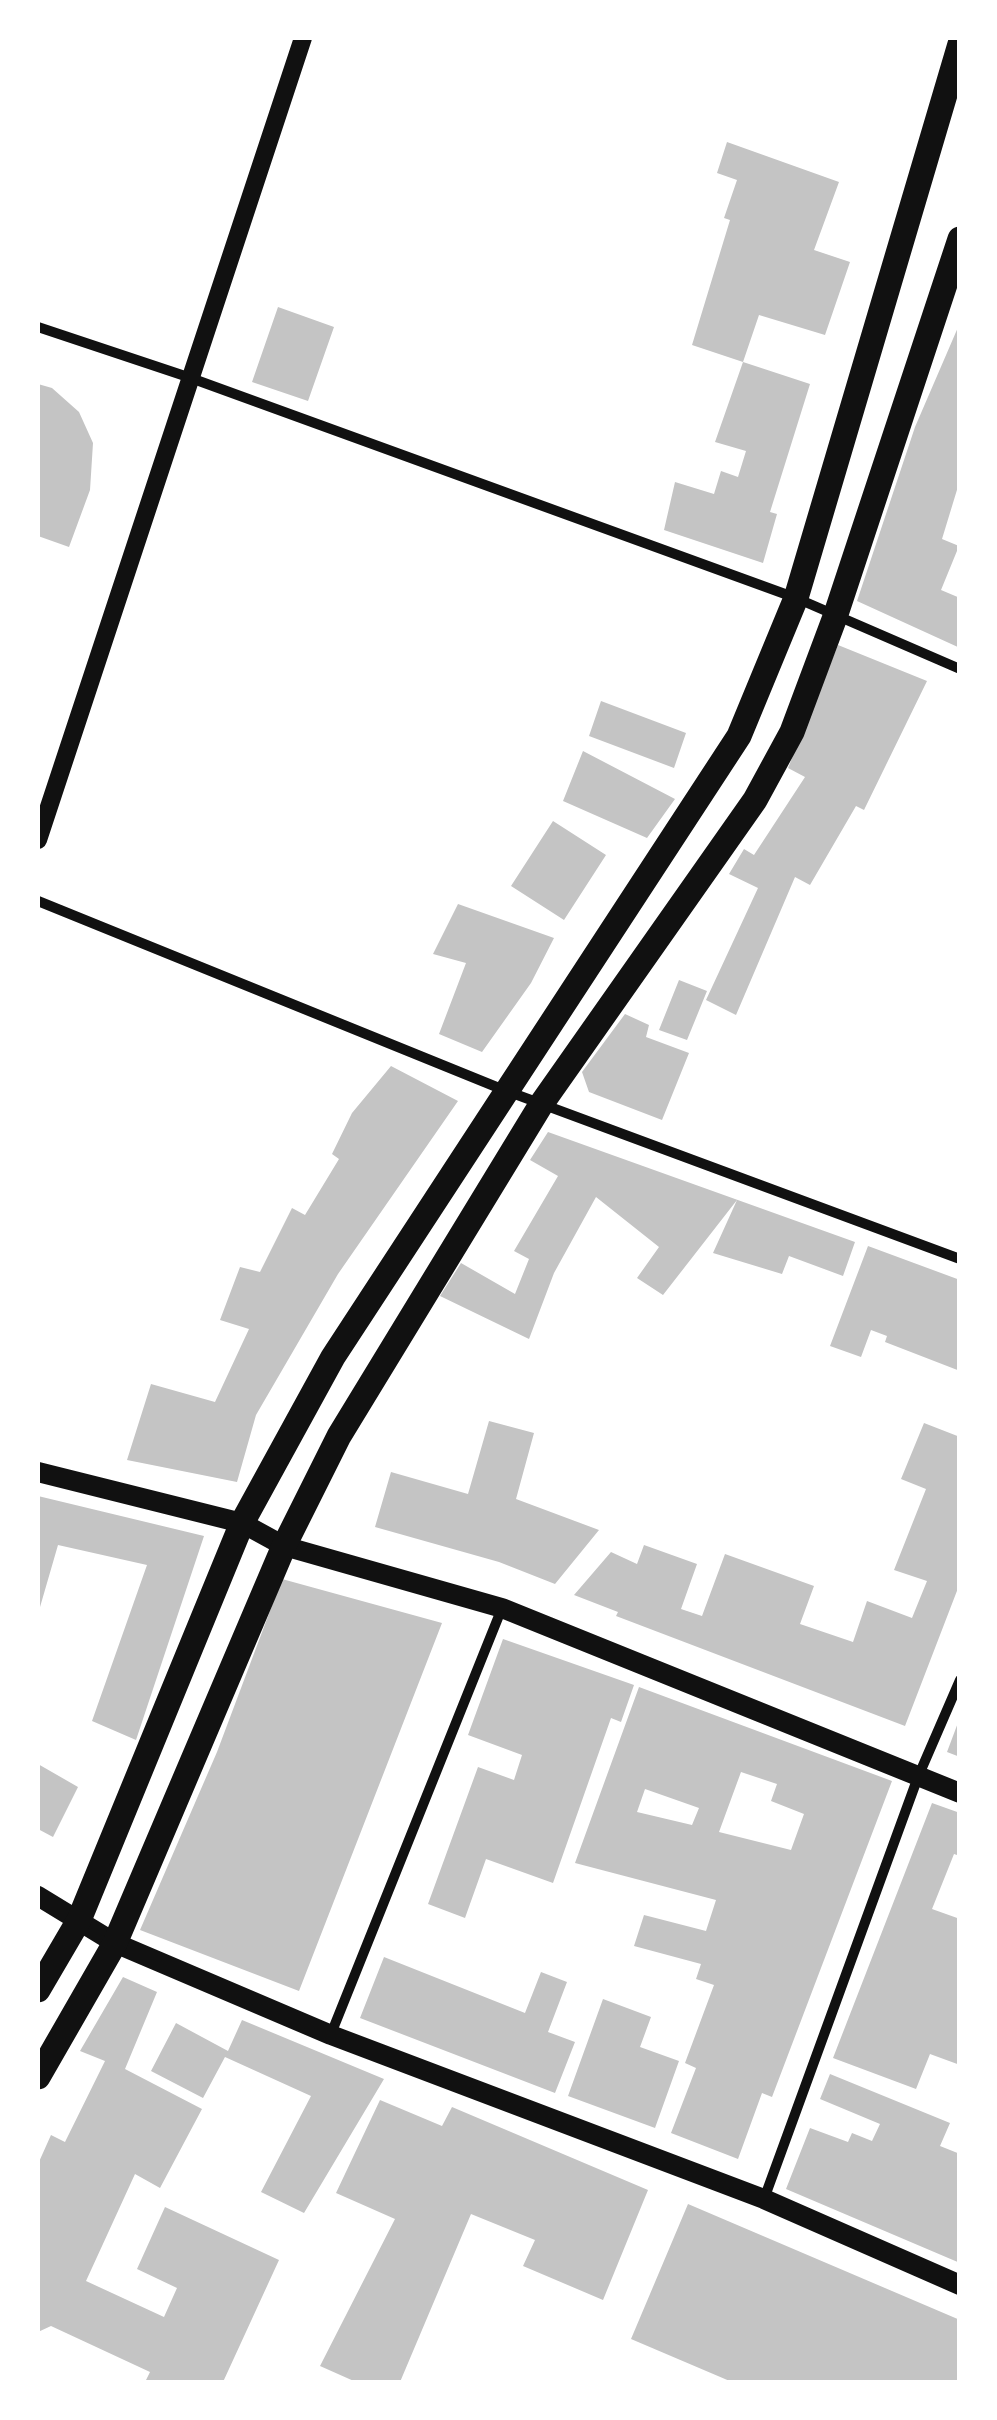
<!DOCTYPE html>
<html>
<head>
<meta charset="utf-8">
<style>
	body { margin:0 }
	#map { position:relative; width:997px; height:2420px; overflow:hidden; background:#fff; font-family:"Fira Sans Condensed",sans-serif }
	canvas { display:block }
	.frame { position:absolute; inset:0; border:40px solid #fff; pointer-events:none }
</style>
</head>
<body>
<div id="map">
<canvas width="997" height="2420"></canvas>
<div class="frame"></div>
</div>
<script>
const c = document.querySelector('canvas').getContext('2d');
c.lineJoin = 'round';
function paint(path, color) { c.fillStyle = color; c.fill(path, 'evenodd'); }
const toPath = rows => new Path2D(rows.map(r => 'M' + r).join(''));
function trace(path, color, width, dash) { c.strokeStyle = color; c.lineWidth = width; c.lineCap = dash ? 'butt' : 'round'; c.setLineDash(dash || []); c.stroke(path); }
paint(toPath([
	[727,142,839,182,814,250,850,262,825,335,759,315,743,362,692,345,730,220,724,218,737,180,717,173],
	[278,307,334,327,308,401,252,382],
	[959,325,960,480,942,539,959,546,941,590,960,598,960,648,857,601,915,427],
	[743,362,810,384,770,512,777,514,763,563,664,530,675,482,714,494,721,471,738,477,746,451,715,442],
	[38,384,52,388,79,412,93,443,90,490,69,547,38,536],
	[838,645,927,681,864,810,856,806,810,885,795,877,736,1015,706,1000,758,888,729,874,744,849,754,855,805,777,788,768],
	[601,701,686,733,674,768,589,736],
	[583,751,675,799,647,838,563,801],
	[553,821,606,855,564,920,511,886],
	[458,904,554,938,531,983,482,1052,439,1034,466,963,433,954],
	[679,980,707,991,687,1040,659,1030],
	[625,1014,649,1025,646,1037,689,1053,662,1120,589,1092,582,1072],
	[391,1066,458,1101,338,1274,256,1415,237,1482,127,1460,151,1384,215,1402,249,1329,220,1320,240,1267,260,1272,292,1208,305,1215,339,1159,332,1154,352,1113],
	[548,1132,855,1242,843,1276,789,1256,782,1274,713,1253,737,1200,663,1295,637,1278,659,1247,596,1197,554,1273,529,1339,440,1296,461,1263,515,1294,529,1259,514,1251,558,1176,530,1160],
	[868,1246,960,1280,960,1371,885,1342,887,1336,871,1330,861,1357,830,1346],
	[489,1421,534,1433,516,1499,599,1530,555,1584,499,1562,375,1527,391,1472,468,1494],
	[924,1423,960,1437,960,1583,905,1726,616,1616,618,1612,574,1595,611,1552,637,1564,644,1545,697,1564,681,1609,702,1616,725,1554,814,1586,800,1624,853,1642,867,1601,912,1618,927,1581,894,1570,926,1489,901,1479],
	[38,1496,204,1536,136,1740,92,1721,147,1565,58,1545,38,1614],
	[282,1579,442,1623,299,1991,140,1930,217,1752],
	[503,1639,634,1685,621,1722,611,1718,553,1883,486,1859,465,1918,428,1904,478,1767,514,1780,522,1755,468,1735],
	[639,1687,892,1781,772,2097,762,2093,738,2159,671,2133,696,2068,685,2063,714,1985,696,1979,701,1964,634,1946,644,1915,706,1931,716,1900,575,1863],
	[741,1772,777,1784,771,1801,804,1814,791,1850,719,1832],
	[645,1789,699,1808,692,1825,637,1812],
	[959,1720,960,1720,960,1757,947,1752],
	[38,1764,78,1787,53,1837,38,1829],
	[932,1803,960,1813,960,1856,954,1854,932,1909,960,1919,960,2065,930,2054,916,2089,833,2058],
	[384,1957,525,2013,541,1972,567,1982,548,2032,575,2042,555,2093,360,2018],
	[123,1977,157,1992,125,2069,202,2109,160,2188,135,2174,86,2281,164,2317,177,2288,137,2269,165,2207,279,2260,223,2382,145,2382,150,2372,51,2326,38,2332,38,2164,51,2135,65,2142,105,2061,80,2051],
	[603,1999,651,2017,640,2047,679,2061,655,2128,568,2096],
	[242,2020,384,2079,304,2213,261,2192,311,2096,225,2057,203,2098,151,2071,176,2023,228,2051],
	[830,2074,950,2123,940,2146,960,2154,960,2263,786,2189,810,2128,848,2142,852,2133,872,2141,880,2124,820,2099],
	[380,2100,442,2126,452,2107,648,2190,603,2300,523,2266,535,2240,471,2214,400,2382,356,2382,320,2366,395,2219,336,2193],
	[688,2204,960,2320,960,2382,732,2382,631,2339]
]), '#c4c4c4');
trace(toPath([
	[38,327,188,377,796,598,960,669],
	[38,901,504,1090,960,1259],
	[331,2034,502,1608],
	[764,2199,918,1777,960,1680]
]), '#111', 10);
trace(toPath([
	[38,840,303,38]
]), '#111', 18);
trace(toPath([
	[38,1472,242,1523,284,1546,502,1608,960,1793],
	[38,1896,115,1943,331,2035,764,2199,960,2285]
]), '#111', 20);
trace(toPath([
	[38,1990,79,1920,242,1523,333,1357,739,736,796,598,960,44],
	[38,2077,115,1943,284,1546,339,1436,542,1103,755,800,792,732,835,617,960,239]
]), '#111', 25);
</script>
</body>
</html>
